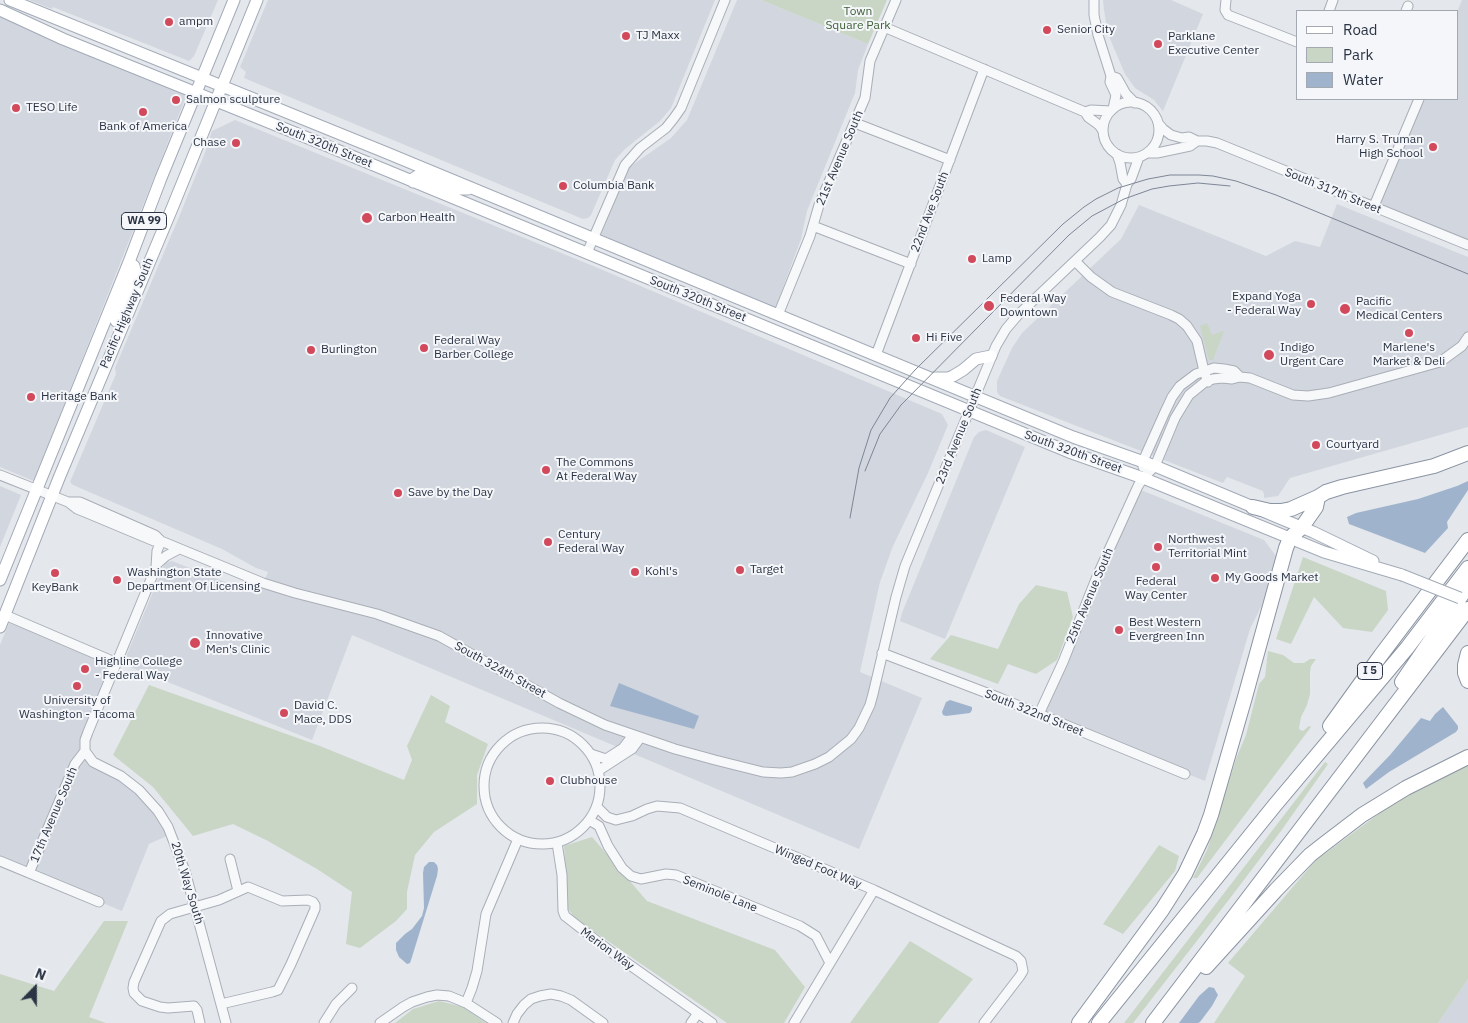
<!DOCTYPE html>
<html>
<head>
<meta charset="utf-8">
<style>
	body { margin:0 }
	#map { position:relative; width:1468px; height:1023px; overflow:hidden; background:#e4e7ec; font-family:"IBM Plex Sans",sans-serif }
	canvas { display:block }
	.legend { position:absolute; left:1296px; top:10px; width:162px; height:90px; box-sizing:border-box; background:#f4f6f9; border:1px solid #a4a8b1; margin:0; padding:6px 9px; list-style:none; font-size:15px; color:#2b3445 }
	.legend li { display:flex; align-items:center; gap:10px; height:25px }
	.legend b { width:25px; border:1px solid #a4a8b1 }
	.north { position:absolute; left:10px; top:963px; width:50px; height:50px; -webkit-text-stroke:4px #f4f6f9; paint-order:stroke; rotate:22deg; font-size:14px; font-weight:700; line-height:20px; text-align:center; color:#2b3445 }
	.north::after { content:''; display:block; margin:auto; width:18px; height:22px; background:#2b3445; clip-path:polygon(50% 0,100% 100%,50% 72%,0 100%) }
</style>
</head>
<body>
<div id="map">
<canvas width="1468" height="1023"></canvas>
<ul class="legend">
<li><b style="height:6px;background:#fff"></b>Road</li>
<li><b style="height:14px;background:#c9d6c5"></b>Park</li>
<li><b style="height:14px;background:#9fb4cc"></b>Water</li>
</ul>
<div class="north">N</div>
</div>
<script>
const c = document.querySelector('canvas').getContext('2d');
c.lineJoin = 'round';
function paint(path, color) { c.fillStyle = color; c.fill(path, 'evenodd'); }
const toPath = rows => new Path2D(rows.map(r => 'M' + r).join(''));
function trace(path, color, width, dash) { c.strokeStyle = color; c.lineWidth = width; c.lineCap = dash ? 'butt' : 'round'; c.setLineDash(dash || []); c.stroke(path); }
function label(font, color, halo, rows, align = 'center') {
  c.font = font + ' "IBM Plex Sans",sans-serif'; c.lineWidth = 4; c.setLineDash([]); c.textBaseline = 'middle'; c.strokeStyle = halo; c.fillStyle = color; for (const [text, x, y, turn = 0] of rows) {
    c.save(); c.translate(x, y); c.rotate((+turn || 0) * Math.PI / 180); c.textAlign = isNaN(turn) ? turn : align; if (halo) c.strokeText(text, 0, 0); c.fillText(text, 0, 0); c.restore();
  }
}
paint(toPath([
	[29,0,218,0,194,56,189,61,53,7,52,9],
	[268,0,715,0,671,108,660,121,625,149,615,160,591,215,588,218,583,219,244,78,246,72,240,67],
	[737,0,761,0,868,44,858,70,855,93,807,211,801,239,775,309,601,235,627,171,631,166,671,138,687,120],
	[1103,0,1171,0,1203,14,1163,111,1154,100,1135,88,1125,74,1108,34,1104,10],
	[1462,0,1468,0,1468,246,1374,206,1419,99,1457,99,1457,12],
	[0,17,187,94,34,481,0,467],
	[235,120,598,268,942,414,948,425,928,473,893,546,880,582,860,672,922,698,859,849,352,635,312,740,123,664,165,563,168,562,172,561,258,595,268,572,256,568,222,549,73,485,70,482,116,374,115,368,179,217,206,150,212,131],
	[1337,204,1468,257,1468,427,1290,478,1278,496,1264,498,1264,494,1263,491,1227,477,1223,483,1000,396,997,392,997,381,1012,348,1022,333,1121,239,1139,205,1266,256,1295,241,1320,247],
	[986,430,1025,447,945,639,900,621,902,613,974,437,979,432],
	[0,486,21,495,0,547],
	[1136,488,1264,540,1276,556,1272,573,1262,605,1250,629,1205,781,1039,714],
	[9,623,63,640,116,663,85,751,127,780,171,834,149,844,122,911,0,861,0,645],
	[1468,979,1468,1023,1438,1023]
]), '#d2d6de');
paint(toPath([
	[761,0,887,0,868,44],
	[1207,323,1212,335,1224,331,1213,360,1209,360,1200,326],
	[1303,557,1386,591,1388,610,1372,632,1343,628,1314,597,1291,644,1276,639],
	[1036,585,1067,592,1073,617,1057,660,1036,674,1008,664,998,684,930,659,951,635,998,649,1019,604],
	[1268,651,1283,655,1294,663,1304,663,1310,659,1316,659,1311,666,1310,672,1310,694,1307,705,1301,717,1299,728,1300,730,1303,731,1309,726,1311,727,1197,878,1193,878,1207,850,1236,759,1246,735,1259,684,1265,677],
	[149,685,320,746,404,780,412,760,407,746,431,695,450,706,445,722,488,744,477,775,477,804,434,832,415,855,407,892,407,909,396,921,360,948,346,944,352,892,317,869,268,841,233,824,193,836,153,787,113,755],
	[1325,762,1328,764,1281,831,1231,897,1133,1023,1124,1023],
	[1468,764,1468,979,1438,1023,1214,1023,1245,976,1228,963,1315,861,1392,804],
	[592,837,647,901,775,950,805,987,784,1023,727,1023,576,919,568,909,564,846],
	[1159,845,1179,856,1175,871,1123,934,1103,924],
	[104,921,128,921,89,1017,106,1023,0,1023,0,974,54,991],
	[910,941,973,979,938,1023,850,1023],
	[439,1001,463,1007,486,1023,395,1023,413,1009]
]), '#c9d6c5');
paint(toPath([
	[1468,481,1468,490,1447,522,1448,528,1425,553,1349,524,1347,517,1356,513,1418,499,1457,486],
	[619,683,699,716,694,729,610,706],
	[950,700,969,706,972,707,972,710,970,713,946,716,943,715,942,712,946,702],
	[1443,707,1458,726,1458,729,1456,732,1389,772,1366,789,1363,783,1390,755,1421,718,1430,721,1435,714],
	[429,862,434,862,437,865,438,869,437,876,412,957,410,963,407,964,399,957,396,950,396,943,405,934,412,929,422,916,424,908,423,873,424,867],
	[1209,987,1214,988,1218,995,1212,1006,1200,1022,1198,1023,1179,1023,1199,996]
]), '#9fb4cc');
const minor = toPath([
	[1094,0,1094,15,1098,35,1111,76,1110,82,1116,95,1113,109],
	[1226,0,1225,10,1228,15,1297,42],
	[1329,11,1333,0],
	[1406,11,1408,6],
	[884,27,1085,112,1088,117,1099,125,1103,131],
	[1111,76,1117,78,1126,94,1135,103],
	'1103 130a28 28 0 1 1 56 0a28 28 0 1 1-56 0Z',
	[1085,112,1091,110,1111,111],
	[855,123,950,160],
	[1158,123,1163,129,1171,135,1182,138,1189,137,1197,141],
	[1147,153,1157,153,1190,146,1197,141,1207,141,1217,143,1468,245],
	[1117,154,1120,163,1123,179,1127,184],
	[1374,206,1419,99],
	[813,226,911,264],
	[587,253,625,165,640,148,666,128,674,118,681,108,725,0],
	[1075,261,1091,277,1112,292,1171,315,1179,319,1187,326,1197,341,1204,371,1208,382],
	[778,315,810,236,819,205,865,98,870,61,896,0],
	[876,355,984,69],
	[1143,467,1143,461,1164,414,1172,397,1180,386,1196,374,1214,368,1224,369,1234,371,1240,377],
	[0,475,68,502,77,509,87,513,154,541,161,541,263,583,295,593,377,614,439,636,559,703,605,725,675,749,715,760,763,772,781,773,792,772,815,764,829,757,851,739,859,728,870,705,873,694,896,597,905,566,996,346,1006,329,1018,315,1100,237,1111,225,1121,205,1127,184,1131,179,1139,157],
	[68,502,80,502,155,535,161,541],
	[157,564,166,556,179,549],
	[5,615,117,663],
	[882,653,1000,698,1185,774],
	[1039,714,1063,662,1098,574,1138,486,1143,478,1155,466,1175,418,1189,395,1205,382,1213,379,1222,378,1232,379,1240,377,1250,378,1293,395,1308,396,1329,393,1440,362,1462,346,1468,337],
	'484 786a58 58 0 1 1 116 0a58 58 0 1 1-116 0Z',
	[85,751,93,762,121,776,139,790,158,811,168,827,185,871,226,1023],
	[591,754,606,759,623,748,633,735],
	[598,771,632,749,640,738],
	[597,807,607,817,616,820,632,816,647,809,657,806,680,808,874,890,1016,956,1021,961,1023,971,1020,976,984,1023],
	[589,820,599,826,608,846,622,868,631,876,641,879,666,874,676,875,800,926,816,936,830,963],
	[557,843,562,875,563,911,565,916,610,951,712,1023],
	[230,859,238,891],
	[0,861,99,902],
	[29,873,75,764,85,751,85,740,88,732,156,567,157,551,161,541],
	[466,1003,472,988,477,971,486,914,518,839],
	[200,1023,197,1010,194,1006,168,1008,160,1007,142,1001,134,993,133,988,134,982,161,921,170,914,219,900,248,887,282,901,308,900,313,902,315,905,315,909,291,964,278,990,272,992,221,1004],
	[324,1023,336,1004,352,988],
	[380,1023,403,1007,412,1002,427,997,437,995,449,996,466,1003,497,1023],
	[513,1023,517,1014,524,1005,531,999,540,996,551,994,561,996,571,1000,603,1023],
	[691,1023,698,1013],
	[794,1023,874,890]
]);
const major = toPath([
	[10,0,387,153,1073,437,1155,466,1313,532,1373,561],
	[0,10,63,39,325,145,1069,452,1143,478,1324,552,1402,575],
	[413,182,414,178,419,175,451,189,468,189],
	[116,321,135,270,134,266,129,262],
	[934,378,948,378,953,376,963,370,976,359,991,356],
	[0,580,129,262,161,178,234,0],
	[0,627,59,478,173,206,257,0]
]);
const highway = toPath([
	[1253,507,1270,511,1281,511,1291,509,1318,497,1326,492,1342,487,1434,466,1468,453],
	[1468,653,1465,665,1465,673,1468,681],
	[1402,682,1468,586],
	[1330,726,1381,655,1468,540],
	[1206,967,1276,890,1310,855,1324,844,1362,815,1406,788,1468,757],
	[1079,1023,1162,910,1185,874,1204,834,1211,815,1245,697,1286,548,1290,538,1302,527,1316,507,1318,497],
	[1099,1023,1275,805,1407,648,1468,568],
	[1153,1023,1468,609]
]);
trace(minor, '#a9aeb7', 11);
trace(major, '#a3abb8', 13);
trace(highway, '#8b94a3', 16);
trace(minor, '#f7f8fa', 9);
trace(major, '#fff', 11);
trace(highway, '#fff', 14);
trace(toPath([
	[865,471,880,434,901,405,1069,235,1092,216,1124,199,1152,189,1169,186,1198,183,1230,186],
	[850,518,859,468,871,430,890,398,915,370,1063,224,1084,207,1096,199,1118,188,1148,179,1170,175,1199,175,1213,176,1236,181,1276,195,1468,274]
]), '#7d8696', 1);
const majorBridge = toPath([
	[1402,575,1460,598]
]);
trace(majorBridge, '#a3abb8', 13, []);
trace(majorBridge, '#fff', 11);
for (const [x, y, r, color] of [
	[169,22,5,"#d1495b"],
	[1047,30,5,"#d1495b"],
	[626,36,5,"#d1495b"],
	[1158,44,5,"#d1495b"],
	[176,100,5,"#d1495b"],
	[16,108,5,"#d1495b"],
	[143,112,5,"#d1495b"],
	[236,143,5,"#d1495b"],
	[1433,147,5,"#d1495b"],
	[563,186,5,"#d1495b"],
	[367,218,6,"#d1495b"],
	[972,259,5,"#d1495b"],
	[1311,304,5,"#d1495b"],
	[989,306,6,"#d1495b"],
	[1345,309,6,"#d1495b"],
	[1409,333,5,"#d1495b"],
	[916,338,5,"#d1495b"],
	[424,348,5,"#d1495b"],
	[311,350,5,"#d1495b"],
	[1269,355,6,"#d1495b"],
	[31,397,5,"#d1495b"],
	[1316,445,5,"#d1495b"],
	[546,470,5,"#d1495b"],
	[398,493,5,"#d1495b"],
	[548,542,5,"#d1495b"],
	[1158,547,5,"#d1495b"],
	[1156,567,5,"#d1495b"],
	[740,570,5,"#d1495b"],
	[635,572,5,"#d1495b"],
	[55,573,5,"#d1495b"],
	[1215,578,5,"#d1495b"],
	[117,580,5,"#d1495b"],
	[1119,630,5,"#d1495b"],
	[195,643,6,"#d1495b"],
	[85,669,5,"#d1495b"],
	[77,686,5,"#d1495b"],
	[284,713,5,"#d1495b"],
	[550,781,5,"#d1495b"]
]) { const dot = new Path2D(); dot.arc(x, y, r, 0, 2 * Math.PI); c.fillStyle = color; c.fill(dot); trace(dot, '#f4f6f9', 2); }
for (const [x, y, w] of [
	[144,221,45],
	[1370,671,25]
]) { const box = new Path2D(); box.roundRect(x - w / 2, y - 8.5, w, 17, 4); c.fillStyle = '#f4f6f9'; c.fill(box); trace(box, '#2b3445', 1); }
label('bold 11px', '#2b3445', null, [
	["WA 99",144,221],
	["I 5",1370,671]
]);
label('12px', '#3f6138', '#f4f6f9', [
	["Town",858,12],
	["Square Park",858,26]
]);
label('12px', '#2b3445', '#f4f6f9', [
	["ampm",179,22],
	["Senior City",1057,30],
	["TJ Maxx",636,36],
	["Parklane",1168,37],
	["Executive Center",1168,51],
	["Salmon sculpture",186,100],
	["TESO Life",26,108],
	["Bank of America",143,127,"center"],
	["Harry S. Truman",1423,140,"right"],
	["High School",1423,154,"right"],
	["Chase",226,143,"right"],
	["Columbia Bank",573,186],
	["Carbon Health",378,218],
	["Lamp",982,259],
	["Expand Yoga",1301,297,"right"],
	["- Federal Way",1301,311,"right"],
	["Federal Way",1000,299],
	["Downtown",1000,313],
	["Pacific",1356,302],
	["Medical Centers",1356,316],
	["Hi Five",926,338],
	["Federal Way",434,341],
	["Barber College",434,355],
	["Indigo",1280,348],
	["Urgent Care",1280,362],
	["Marlene's",1409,348,"center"],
	["Market & Deli",1409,362,"center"],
	["Burlington",321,350],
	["Heritage Bank",41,397],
	["Courtyard",1326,445],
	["The Commons",556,463],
	["At Federal Way",556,477],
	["Save by the Day",408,493],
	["Century",558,535],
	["Federal Way",558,549],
	["Northwest",1168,540],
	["Territorial Mint",1168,554],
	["Target",750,570],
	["Kohl's",645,572],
	["Washington State",127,573],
	["Department Of Licensing",127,587],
	["My Goods Market",1225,578],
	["Federal",1156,582,"center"],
	["Way Center",1156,596,"center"],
	["KeyBank",55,588,"center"],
	["Best Western",1129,623],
	["Evergreen Inn",1129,637],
	["Innovative",206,636],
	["Men's Clinic",206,650],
	["Highline College",95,662],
	["- Federal Way",95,676],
	["University of",77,701,"center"],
	["Washington - Tacoma",77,715,"center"],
	["David C.",294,706],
	["Mace, DDS",294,720],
	["Clubhouse",560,781]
], 'left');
label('12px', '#2b3445', '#f4f6f9', [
	["South 320th Street",324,145,22],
	["21st Avenue South",840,158,-67],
	["South 317th Street",1333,191,22],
	["22nd Ave South",930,212,-69],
	["South 320th Street",698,299,22],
	["Pacific Highway South",127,313,-67],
	["23rd Avenue South",959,436,-68],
	["South 320th Street",1073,452,20],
	["25th Avenue South",1090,596,-67],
	["South 324th Street",500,670,29],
	["South 322nd Street",1034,713,22],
	["17th Avenue South",54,815,-67],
	["Winged Foot Way",818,867,23],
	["20th Way South",187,883,73],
	["Seminole Lane",720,894,22],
	["Merion Way",607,949,36]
]);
</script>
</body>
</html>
